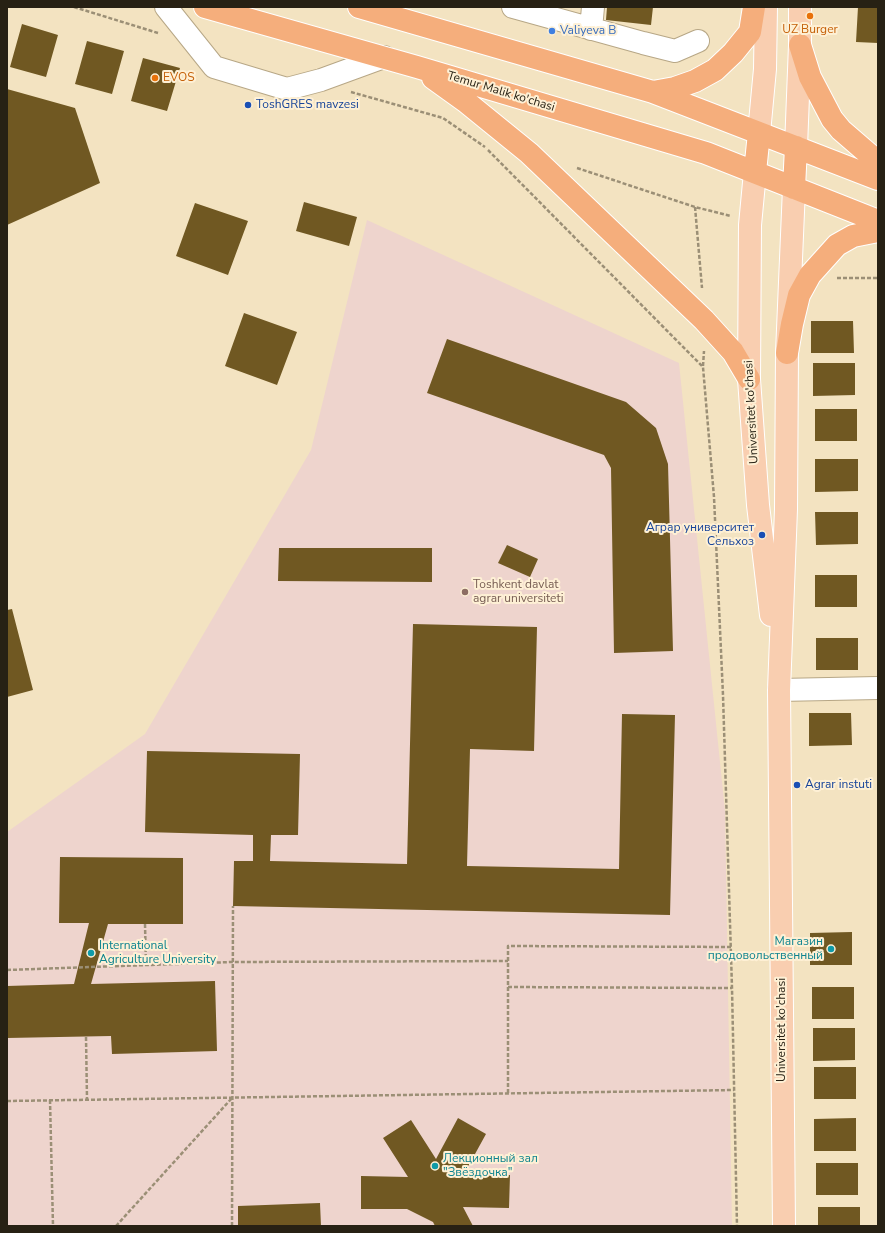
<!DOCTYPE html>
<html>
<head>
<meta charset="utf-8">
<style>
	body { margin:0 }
	#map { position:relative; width:885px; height:1233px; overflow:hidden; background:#f3e3c1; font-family:"Nunito Sans",sans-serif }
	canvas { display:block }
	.frame { position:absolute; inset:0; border:8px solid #272114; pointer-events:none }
</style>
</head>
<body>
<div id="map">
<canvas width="885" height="1233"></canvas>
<div class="frame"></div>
</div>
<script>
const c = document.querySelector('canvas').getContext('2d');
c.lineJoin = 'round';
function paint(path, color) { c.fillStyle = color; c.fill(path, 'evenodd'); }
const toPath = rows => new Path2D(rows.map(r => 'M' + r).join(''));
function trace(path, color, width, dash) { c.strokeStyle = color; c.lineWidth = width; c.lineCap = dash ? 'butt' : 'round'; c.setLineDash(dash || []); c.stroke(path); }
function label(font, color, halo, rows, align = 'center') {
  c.font = font + ' "Nunito Sans",sans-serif'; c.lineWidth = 4; c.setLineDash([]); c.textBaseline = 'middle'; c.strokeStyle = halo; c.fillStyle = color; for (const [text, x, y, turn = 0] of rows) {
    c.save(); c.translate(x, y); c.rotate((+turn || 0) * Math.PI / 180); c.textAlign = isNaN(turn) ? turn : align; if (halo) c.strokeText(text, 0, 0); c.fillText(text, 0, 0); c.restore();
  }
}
paint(toPath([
	[367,220,679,363,725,811,732,1226,7,1226,7,832,145,734,311,450]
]), '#eed4cd');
paint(toPath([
	[607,7,653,7,651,25,606,20],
	[858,7,878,7,878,43,856,42],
	[22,24,58,35,46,77,10,67],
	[87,41,124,51,112,94,75,84],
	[143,58,180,68,167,111,131,101],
	[7,89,75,108,100,183,7,225],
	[304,202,357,217,349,246,296,231],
	[195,203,248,221,228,275,176,256],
	[244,313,297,332,277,385,225,366],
	[811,321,853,321,854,353,811,353],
	[447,339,626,402,656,428,668,464,673,651,614,653,611,468,604,455,427,393],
	[813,363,855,363,855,395,813,396],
	[815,409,857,409,857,441,815,441],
	[815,459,858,459,858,491,815,492],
	[815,512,858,512,858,544,816,545],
	[507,545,538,559,530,577,498,563],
	[279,548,432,548,432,582,278,581],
	[815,575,857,575,857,607,815,607],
	[12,609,33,690,7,697,7,610],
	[413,624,537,627,534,751,470,749,467,866,619,869,622,714,675,715,670,915,233,906,234,861,253,861,253,835,145,832,147,751,300,754,298,835,271,835,270,861,407,864],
	[816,638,858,638,858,670,816,670],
	[809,713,851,713,852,745,809,746],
	[60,857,183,858,183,924,108,924,91,984,215,981,217,1051,112,1054,111,1036,7,1038,7,986,74,984,89,923,59,923],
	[852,932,852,965,810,965,810,933],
	[812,987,854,987,854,1019,812,1019],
	[813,1028,855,1028,855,1060,813,1061],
	[814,1067,856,1067,856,1099,814,1099],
	[458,1118,486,1134,464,1174,510,1175,509,1208,463,1207,473,1226,435,1226,433,1222,407,1209,361,1209,361,1176,408,1177,383,1138,411,1120,436,1159],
	[856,1118,856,1151,814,1151,814,1119],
	[816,1163,858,1163,858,1195,816,1195],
	[320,1203,321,1226,238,1226,238,1206],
	[818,1207,860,1207,860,1226,818,1226]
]), '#705822');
const minor = toPath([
	[166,7,214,67,287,89,321,80,384,57],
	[513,7,643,43,675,51,698,41],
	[591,29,593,7],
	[779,690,878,688]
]);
const major = toPath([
	[759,133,765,69,766,7],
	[796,147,800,45,800,7],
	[755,172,750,225,749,379,758,505,771,615],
	[784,1226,779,690,786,509,787,353,794,188]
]);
const highway = toPath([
	[205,7,417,67,706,153,878,221],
	[359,7,653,92,878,179],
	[800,45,810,77,832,119,841,130,878,162],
	[433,78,465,101,529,153,704,320,733,352,749,379],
	[653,92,675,88,695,81,715,70,733,53,750,32,754,7],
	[755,172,759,133],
	[794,188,796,147],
	[787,353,792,324,799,295,810,275,837,245,853,236,878,231]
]);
trace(minor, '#b7a786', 24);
trace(major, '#fff', 24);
trace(highway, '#fff', 24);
trace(toPath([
	[74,7,158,33],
	[351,92,443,118,485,147],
	[488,150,703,367,714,497,723,695,732,988,737,1226],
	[577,168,695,207,731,216],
	[695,207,702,288],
	[837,278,878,278],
	[703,366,704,351],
	[145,924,146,966],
	[7,970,232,962,508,961],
	[508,987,732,988],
	[86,1037,87,1099],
	[508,1093,508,946,731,947],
	[50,1100,53,1226],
	[7,1101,734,1090],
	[116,1226,232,1098],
	[232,1226,233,906]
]), '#9b8f76', 2.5, [4, 2]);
trace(minor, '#fff', 22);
trace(major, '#f9ceb0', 22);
trace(highway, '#f5ae7c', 22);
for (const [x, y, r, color] of [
	[810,16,4,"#e8710a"],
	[552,31,4,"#3f7fe0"],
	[155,78,4,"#e8710a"],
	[248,105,4,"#1a4fb4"],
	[762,535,4,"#1a4fb4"],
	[465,592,4,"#8d6e63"],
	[797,785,4,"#1a4fb4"],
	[831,949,4,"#0f9aa8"],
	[91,953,4,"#0f9aa8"],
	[435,1166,4,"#0f9aa8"]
]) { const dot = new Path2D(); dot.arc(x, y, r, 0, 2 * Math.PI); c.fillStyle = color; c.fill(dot); trace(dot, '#fef0d5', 1.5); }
label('12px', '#c56008', '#fef0d5', [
	["UZ Burger",810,30],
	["EVOS",163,78,"left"]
]);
label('12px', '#366cbe', '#fef0d5', [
	["Valiyeva B",560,31]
], 'left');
label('12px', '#272114', '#fef0d5', [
	["Temur Malik ko'chasi",501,92,17],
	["Universitet ko'chasi",752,412,-93],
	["Universitet ko'chasi",782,1030,-90]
]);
label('12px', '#164399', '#fef0d5', [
	["ToshGRES mavzesi",256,105],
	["Аграр университет",754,528,"right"],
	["Сельхоз",754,542,"right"],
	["Agrar instuti",805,785]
], 'left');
label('12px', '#785e54', '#fef0d5', [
	["Toshkent davlat",473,585],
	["agrar universiteti",473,599]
], 'left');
label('12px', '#0d838f', '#fef0d5', [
	["Магазин",823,942,"right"],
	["продовольственный",823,956,"right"],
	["International",99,946],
	["Agriculture University",99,960],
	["Лекционный зал",443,1159],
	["\"Звёздочка\"",443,1173]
], 'left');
</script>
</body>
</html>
